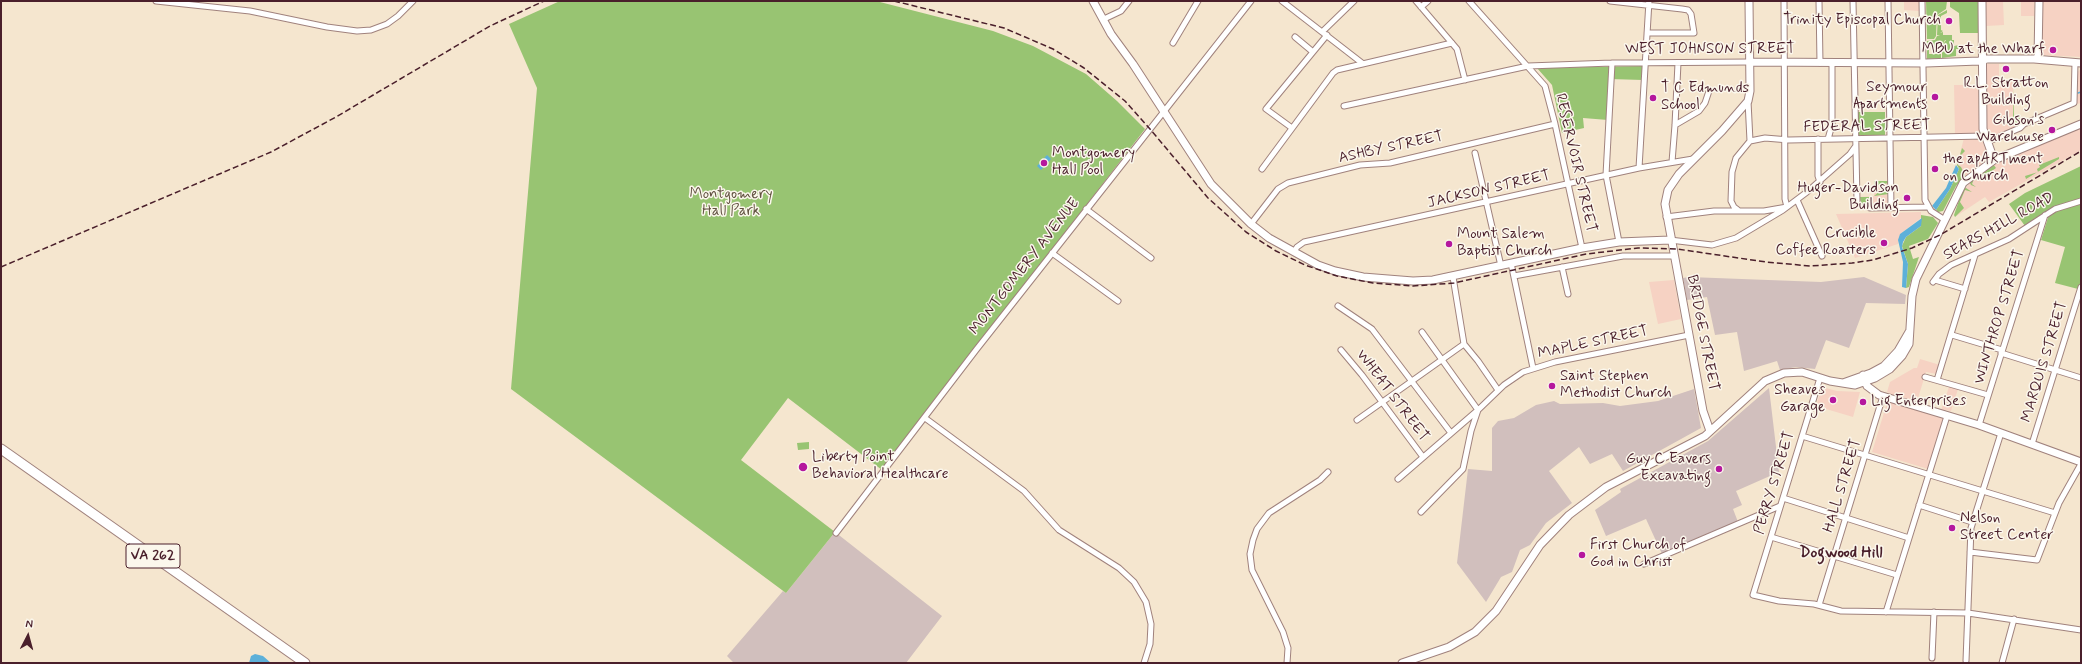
<!DOCTYPE html>
<html>
<head>
<meta charset="utf-8">
<style>
	body { margin:0 }
	#map { position:relative; width:2082px; height:664px; overflow:hidden; background:#f5e6cf; font-family:Mynerve,sans-serif }
	canvas { display:block }
	.frame { position:absolute; inset:0; border:2px solid #4a1f2b; pointer-events:none }
	.north { position:absolute; left:8px; top:616px; width:40px; height:40px; -webkit-text-stroke:3px #fbf7ec; paint-order:stroke; rotate:6deg; font-size:11px; font-weight:700; line-height:16px; text-align:center; color:#4a1f2b }
	.north::after { content:''; display:block; margin:auto; width:14px; height:18px; background:#4a1f2b; clip-path:polygon(50% 0,100% 100%,50% 72%,0 100%) }
</style>
</head>
<body>
<div id="map">
<canvas width="2082" height="664"></canvas>
<div class="frame"></div>
<div class="north">N</div>
</div>
<script>
const c = document.querySelector('canvas').getContext('2d');
c.lineJoin = 'round';
function paint(path, color) { c.fillStyle = color; c.fill(path, 'evenodd'); }
const toPath = rows => new Path2D(rows.map(r => 'M' + r).join(''));
function trace(path, color, width, dash) { c.strokeStyle = color; c.lineWidth = width; c.lineCap = dash ? 'butt' : 'round'; c.setLineDash(dash || []); c.stroke(path); }
function label(font, color, halo, rows, align = 'center') {
  c.font = font + ' Mynerve,sans-serif'; c.lineWidth = 3; c.setLineDash([]); c.textBaseline = 'middle'; c.strokeStyle = halo; c.fillStyle = color; for (const [text, x, y, turn = 0] of rows) {
    c.save(); c.translate(x, y); c.rotate((+turn || 0) * Math.PI / 180); c.textAlign = isNaN(turn) ? turn : align; if (halo) c.strokeText(text, 0, 0); c.fillText(text, 0, 0); c.restore();
  }
}
paint(toPath([
	[1904,1,1919,1,1919,11,1904,10],
	[1986,1,2003,1,2004,25,1986,26],
	[2021,1,2034,1,2034,16,2021,16],
	[2043,1,2081,1,2081,57,2043,55],
	[1986,64,1999,64,1999,81,2013,81,2013,118,2018,127,1990,139,1987,132],
	[2081,68,2081,103,2077,104,2078,72],
	[1954,85,1978,85,1979,135,1955,135],
	[2081,127,2081,150,1989,202,1985,197,1955,217,1965,189,1970,183,1995,162],
	[1964,138,1981,138,1988,156,1987,159,1965,176,1957,165],
	[1874,181,1887,181,1887,204,1861,205,1860,197,1874,196],
	[1921,212,1921,218,1900,234,1898,244,1855,258,1836,214],
	[1674,280,1681,319,1658,324,1649,282],
	[1920,359,1940,365,1937,374,1926,372,1915,408,1939,416,1949,387,1958,389,1951,411,1946,410,1928,469,1872,452,1890,393,1887,392,1890,382,1914,368,1917,368],
	[1822,387,1837,391,1860,392,1853,417,1816,406]
]), '#f6d2c3');
paint(toPath([
	[1689,277,1821,282,1864,277,1906,295,1905,304,1866,303,1849,348,1826,340,1815,369,1796,367,1780,370,1777,361,1744,371,1737,332,1715,335,1707,297,1687,300,1683,278],
	[1769,388,1779,472,1736,491,1742,505,1733,509,1738,522,1662,554,1646,519,1606,536,1595,510,1621,492,1620,489,1708,441],
	[1694,389,1701,428,1623,471,1612,454,1590,464,1579,447,1549,471,1572,503,1546,523,1530,545,1520,550,1512,572,1501,577,1486,602,1457,563,1468,469,1492,471,1492,428,1498,421,1514,418,1536,405,1554,401,1560,404,1603,403,1620,406,1658,401],
	[835,532,942,616,906,663,734,663,727,656,783,591,786,593]
]), '#d1bfbd');
paint(toPath([
	[560,1,876,1,993,31,1033,46,1086,74,1117,101,1145,129,882,470,788,398,741,460,835,532,786,593,511,389,537,88,509,24],
	[1926,1,1947,1,1946,9,1937,15,1936,36,1934,39,1927,39],
	[1950,1,1978,1,1978,33,1960,33,1959,13,1950,7],
	[1947,10,1947,13,1941,16,1941,30,1943,31,1940,33,1943,32,1943,35,1952,35,1952,40,1945,40,1941,36,1945,40,1941,48,1930,47,1929,49,1927,49,1927,41,1935,40,1937,36,1940,36,1937,35,1938,15],
	[1946,40,1954,40,1954,46,1959,45,1959,49,1956,49,1956,56,1942,58,1942,52,1944,51,1942,46],
	[1927,50,1929,50,1929,54,1941,54,1941,58,1927,59],
	[1644,66,1643,80,1609,79,1608,120,1583,118,1584,128,1562,133,1552,85,1537,68],
	[2013,88,2014,116,2019,117,2022,123,2018,127,2013,118],
	[1858,112,1885,112,1885,135,1858,135],
	[1962,148,1965,151,1960,156,1958,165,1961,167,1965,175,1956,186,1943,211,1938,212,1936,210,1950,189,1959,169,1957,165],
	[2059,157,2059,159,2026,179,2025,176,2038,172,2037,169,2040,167,2039,165],
	[1993,164,1996,168,1986,175,1986,179,1980,174,1976,177,1978,180,1974,179,1972,184,1976,187,1971,185,1969,181],
	[2081,166,2080,263,2081,281,2078,289,2055,283,2065,247,2041,240,2050,211,2025,226,2009,204,2025,193],
	[1874,181,1889,181,1889,183,1878,185,1874,192],
	[1885,187,1889,187,1889,194,1874,196],
	[1966,188,1972,192,1965,190,1960,202,1964,208,1955,217,1954,215,1963,189],
	[1860,197,1870,197,1868,200,1871,201,1871,205,1861,205],
	[1921,215,1933,217,1938,223,1928,239,1909,246,1913,259,1919,257,1909,287,1906,288,1908,264,1902,246,1906,237,1921,226],
	[809,442,809,449,798,450,797,443]
]), '#98c472');
paint(toPath([
	[1047,155,1051,159,1041,170,1037,166],
	[1956,165,1959,169,1950,189,1936,210,1932,206,1946,188],
	[1922,218,1921,226,1906,237,1903,242,1902,247,1908,264,1906,288,1902,287,1903,262,1898,240,1900,234],
	[255,654,263,656,271,663,249,663,251,656]
]), '#5db0d9');
trace(toPath([
	[2078,93,2081,92]
]), '#5db0d9', 1.5);
const street = toPath([
	[156,1,250,11,327,27,357,31,371,30,387,24,398,16,413,1],
	[1282,1,1362,63],
	[1416,1,1457,49,1465,80],
	[1469,1,1545,86,1555,124,1582,248],
	[1610,1,1682,9,1688,10,1691,14,1694,33,1647,33],
	[1819,1,1820,63],
	[1853,1,1857,201],
	[1888,1,1891,208],
	[1922,1,1925,200,1931,211,1945,220],
	[1421,7,1428,1],
	[1104,19,1121,11,1129,1],
	[1322,32,1354,1],
	[1295,37,1313,52],
	[1173,43,1198,1],
	[1612,63,1606,175,1619,242],
	[1344,106,1528,66,1612,63,1750,62],
	[1675,125,1699,111,1705,103,1709,91],
	[1292,128,1266,109,1327,35],
	[1818,139,1818,176,1820,182],
	[1828,139,1832,125,1832,63],
	[1750,141,1765,138,1789,140,1985,136],
	[1987,142,2020,128,2024,124,2074,103,2075,63],
	[1475,153,1501,266],
	[1672,162,1675,125,1678,63],
	[1639,168,1649,1],
	[1262,169,1333,73,1337,70,1452,43],
	[1797,200,1822,256],
	[1870,208,1927,207],
	[1086,209,1151,258],
	[1738,210,1734,207,1731,201,1732,172,1736,158,1750,141,1748,101],
	[1666,217,1714,211,1764,211,1787,207,1785,199,1784,1],
	[1251,224,1278,189,1288,183,1360,165,1390,163,1555,124],
	[1670,240,1712,245,1736,238,1783,210,1807,192,1850,154,1855,147],
	[1294,252,1297,247,1304,242,1639,168,1693,159],
	[1052,253,1118,301],
	[1511,263,1533,368],
	[1562,267,1568,294],
	[1514,276,1623,256,1673,256],
	[1453,277,1464,344,1478,361,1498,390],
	[1935,280,1965,289],
	[1933,282,1939,274,1951,265,2009,239,2055,209,2081,201],
	[1338,306,1372,329,1451,433],
	[1952,335,2002,350],
	[1341,350,1362,375,1423,457],
	[2001,353,2081,378],
	[1925,377,1988,395],
	[1820,378,1753,595,1779,601,1814,604,1841,611,1968,613,2081,630],
	[1937,380,1975,255],
	[925,418,1024,491,1059,530,1119,568,1134,582,1146,602,1151,624,1150,644,1144,663],
	[1357,420,1464,344],
	[1979,425,2045,215],
	[1802,436,2055,513],
	[2032,444,2081,287],
	[1398,479,1478,410,1504,385,1523,372,1555,362,1689,335],
	[1783,498,1909,538],
	[1919,505,1972,522],
	[1421,512,1463,469,1471,431,1478,410,1422,332],
	[836,533,976,350,1251,1],
	[1771,537,1897,575],
	[1970,552,2037,560,2059,503,2081,464],
	[1644,564,1780,506],
	[1819,605,1883,396],
	[1886,612,1947,416],
	[1932,658,1934,612],
	[1966,661,1971,528,2001,433],
	[1287,663,1288,648,1283,632,1252,570,1250,554,1253,540,1257,529,1269,513,1320,480,1328,472],
	[2002,663,2014,619]
]);
const secondary = toPath([
	[1093,1,1111,34,1133,64,1211,184,1251,224,1269,238,1318,265,1335,271,1363,277,1413,281,1433,280,1582,248,1619,242,1670,240],
	[1982,1,1983,129,1994,160],
	[2038,59,2039,1],
	[1750,62,1926,63,1979,61,1987,59,2034,59,2081,63],
	[1863,375,1867,386,1879,395,1979,425,2081,462],
	[1843,383,1871,373,1884,366,1898,351,1909,332],
	[1710,431,1703,411,1665,204,1668,190,1679,174,1722,131,1748,101,1750,91,1749,1],
	[1402,663,1449,647,1475,632,1496,611,1540,545,1569,515,1606,487,1705,436,1765,381,1784,373,1802,372,1830,381,1855,385,1875,378,1890,369,1902,356,1909,344,1912,296,1916,279,1963,183,1994,160,2081,124]
]);
const highway = toPath([
	[1,449,305,663]
]);
trace(street, '#a0827d', 7);
trace(secondary, '#a0827d', 9);
trace(highway, '#a0827d', 11);
trace(street, '#fff', 5);
trace(secondary, '#fff', 7);
trace(highway, '#fff', 9);
trace(toPath([
	[894,1,1004,28,1053,49,1084,68,1125,101,1150,129,1208,198,1246,232,1276,251,1305,265,1337,276,1373,283,1413,286,1454,283,1586,254,1638,248,1677,249,1766,262,1810,266,1852,263,1873,260,1912,248,1940,235,2081,151],
	[1,267,271,152,336,117,490,26,544,1]
]), '#4a1f2b', 1.5, [6, 3]);
for (const [x, y, r, color] of [
	[1949,21,4,"#b5179e"],
	[2053,50,4,"#b5179e"],
	[2006,69,4,"#b5179e"],
	[1935,97,4,"#b5179e"],
	[1653,98,4,"#b5179e"],
	[2052,130,4,"#b5179e"],
	[1044,163,4,"#b5179e"],
	[1935,169,4,"#b5179e"],
	[1907,198,4,"#b5179e"],
	[1884,243,4,"#b5179e"],
	[1449,244,4,"#b5179e"],
	[1552,386,4,"#b5179e"],
	[1833,400,4,"#b5179e"],
	[1863,402,4,"#b5179e"],
	[803,467,5,"#b5179e"],
	[1719,469,4,"#b5179e"],
	[1952,528,4,"#b5179e"],
	[1582,555,4,"#b5179e"]
]) { const dot = new Path2D(); dot.arc(x, y, r, 0, 2 * Math.PI); c.fillStyle = color; c.fill(dot); trace(dot, '#fbf7ec', 1.5); }
for (const [x, y, w] of [
	[153,556,54]
]) { const box = new Path2D(); box.roundRect(x - w / 2, y - 12, w, 24, 3); c.fillStyle = '#fbf7ec'; c.fill(box); trace(box, '#4a1f2b', 1); }
label('bold 14px', '#4a1f2b', null, [
	["VA 262",153,556]
]);
label('15px', '#4a1f2b', '#fbf7ec', [
	["Trinity Episcopal Church",1941,21,"right"],
	["MBU at the Wharf",2045,50,"right"],
	["R.L. Stratton",2006,84,"center"],
	["Building",2006,101,"center"],
	["Seymour",1927,88,"right"],
	["Apartments",1927,105,"right"],
	["T C Edmunds",1661,89],
	["School",1661,106],
	["Gibson's",2044,121,"right"],
	["Warehouse",2044,138,"right"],
	["Montgomery",1052,154],
	["Hall Pool",1052,171],
	["the apARTment",1943,160],
	["on Church",1943,177],
	["Huger-Davidson",1899,189,"right"],
	["Building",1899,206,"right"],
	["Crucible",1876,234,"right"],
	["Coffee Roasters",1876,251,"right"],
	["Mount Salem",1457,235],
	["Baptist Church",1457,252],
	["Saint Stephen",1560,377],
	["Methodist Church",1560,394],
	["Sheaves",1825,391,"right"],
	["Garage",1825,408,"right"],
	["Lig Enterprises",1871,402],
	["Liberty Point",812,458],
	["Behavioral Healthcare",812,475],
	["Guy C Eavers",1711,460,"right"],
	["Excavating",1711,477,"right"],
	["Nelson",1960,519],
	["Street Center",1960,536],
	["First Church of",1590,546],
	["God in Christ",1590,563]
], 'left');
label('15px', '#4a1f2b', '#fbf7ec', [
	["WEST JOHNSON STREET",1710,50],
	["FEDERAL STREET",1867,127,-1],
	["ASHBY STREET",1391,148,-12],
	["RESERVOIR STREET",1575,163,77],
	["JACKSON STREET",1489,190,-13],
	["SEARS HILL ROAD",1999,227,-29],
	["MONTGOMERY AVENUE",1025,267,-52],
	["WINTHROP STREET",2000,317,-73],
	["BRIDGE STREET",1702,333,79],
	["MAPLE STREET",1593,343,-12],
	["MARQUIS STREET",2045,362,-73],
	["WHEAT STREET",1392,396,53],
	["PERRY STREET",1775,483,-73],
	["HALL STREET",1843,486,-73]
]);
label('15px', '#615140', '#fbf7ec', [
	["Montgomery",731,195],
	["Hall Park",731,212]
]);
label('bold 16px', '#4a1f2b', '#fbf7ec', [
	["Dogwood Hill",1841,554]
]);
</script>
</body>
</html>
